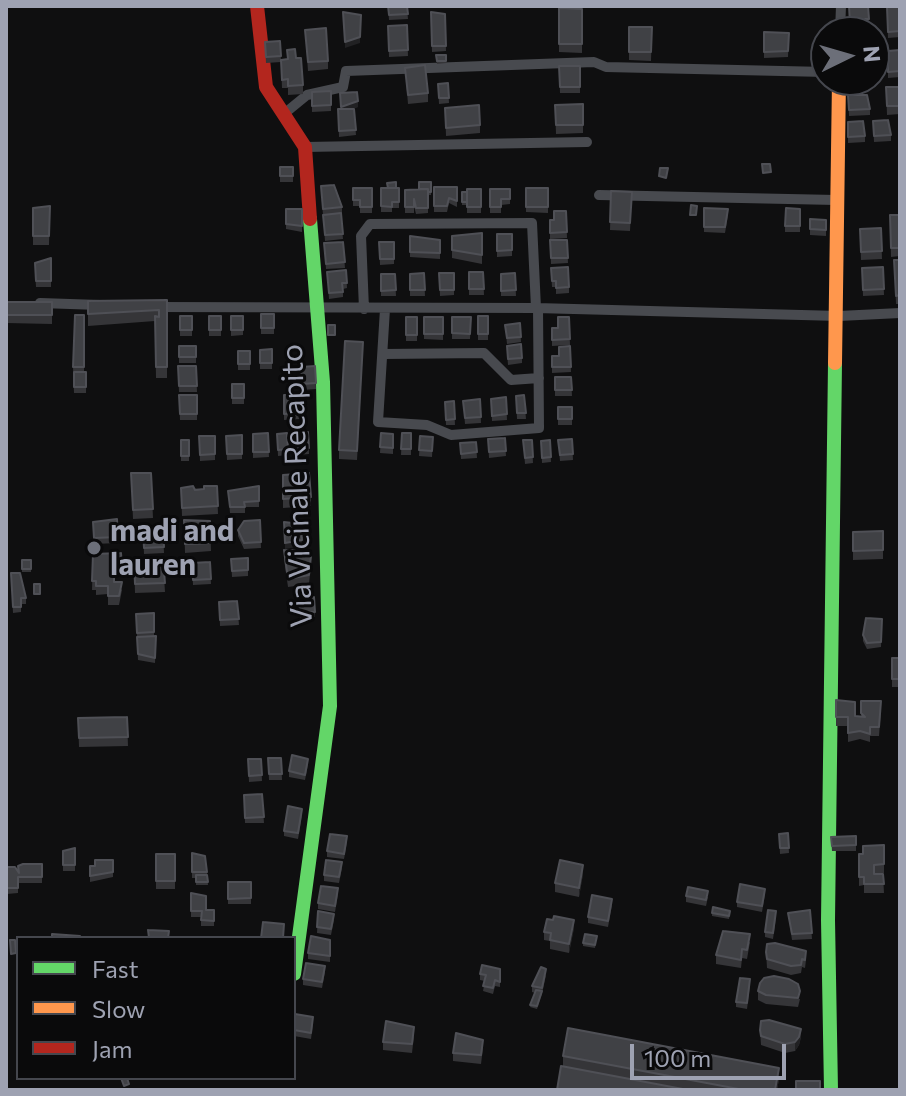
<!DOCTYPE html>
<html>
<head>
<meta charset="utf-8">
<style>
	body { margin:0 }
	#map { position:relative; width:906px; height:1096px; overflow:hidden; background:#0f0f10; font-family:Commissioner,sans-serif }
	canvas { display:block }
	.frame { position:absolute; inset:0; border:8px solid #9ea2b2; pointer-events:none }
	.legend { position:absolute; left:16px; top:936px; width:280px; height:144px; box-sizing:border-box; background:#0a0a0b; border:2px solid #45474e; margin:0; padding:10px 14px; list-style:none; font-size:24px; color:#9ea2b2 }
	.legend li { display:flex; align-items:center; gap:16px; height:40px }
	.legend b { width:40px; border:2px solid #45474e }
	.north { position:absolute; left:810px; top:16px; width:80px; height:80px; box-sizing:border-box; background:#0a0a0b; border:2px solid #45474e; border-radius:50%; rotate:85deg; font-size:22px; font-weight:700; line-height:32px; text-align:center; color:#9ea2b2 }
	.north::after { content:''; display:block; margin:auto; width:28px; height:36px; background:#6c6f79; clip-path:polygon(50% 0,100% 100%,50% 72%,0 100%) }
	.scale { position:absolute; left:630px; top:1044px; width:156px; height:36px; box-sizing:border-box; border:4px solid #9ea2b2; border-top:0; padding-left:10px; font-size:24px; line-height:28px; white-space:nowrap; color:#9ea2b2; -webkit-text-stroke:6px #0a0a0b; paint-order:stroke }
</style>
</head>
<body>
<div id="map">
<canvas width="906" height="1096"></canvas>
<div class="frame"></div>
<ul class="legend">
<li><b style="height:10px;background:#63d668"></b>Fast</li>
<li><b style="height:10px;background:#ff974d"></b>Slow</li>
<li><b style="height:10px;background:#b3261e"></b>Jam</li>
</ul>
<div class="north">N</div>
<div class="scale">100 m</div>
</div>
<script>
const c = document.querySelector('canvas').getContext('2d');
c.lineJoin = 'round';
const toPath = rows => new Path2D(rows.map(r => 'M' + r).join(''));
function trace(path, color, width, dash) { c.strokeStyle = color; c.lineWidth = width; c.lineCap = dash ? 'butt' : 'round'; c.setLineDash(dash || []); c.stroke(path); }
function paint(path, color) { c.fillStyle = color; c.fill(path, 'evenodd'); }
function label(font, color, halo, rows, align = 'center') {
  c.font = font + ' Commissioner,sans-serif'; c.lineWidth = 6; c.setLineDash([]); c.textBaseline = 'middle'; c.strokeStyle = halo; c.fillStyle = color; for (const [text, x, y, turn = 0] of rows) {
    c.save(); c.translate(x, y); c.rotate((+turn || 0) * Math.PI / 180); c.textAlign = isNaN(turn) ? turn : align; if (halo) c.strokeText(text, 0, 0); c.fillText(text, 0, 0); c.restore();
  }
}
trace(toPath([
	[840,32,841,6],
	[285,113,307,95,343,87,346,71,594,62,606,67,826,72],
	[305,147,587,142],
	[599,195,836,200],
	[40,303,100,305],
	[156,307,536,308,839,316,900,313],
	[364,309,361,236,370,224,532,223,536,308],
	[385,309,378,422,427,425,451,435,539,428,538,308],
	[384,354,484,353,511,380,539,378]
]), '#484a4f', 10);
trace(toPath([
	[294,974,330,706,323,382,310,219],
	[831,1090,828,920,835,363]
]), '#63d668', 14);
trace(toPath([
	[835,363,839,80]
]), '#ff974d', 14);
trace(toPath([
	[257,6,266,87,305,147,310,219]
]), '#b3261e', 14);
paint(toPath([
	[388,6,407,6,408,19,389,20],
	[849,6,868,6,869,24,865,24,865,29,850,29],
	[887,7,900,7,900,37,888,38],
	[559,8,582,9,582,53,559,52],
	[431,12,445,14,446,51,432,52],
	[407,25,408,56,389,57,388,26],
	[629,27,652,27,651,61,629,60],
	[305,30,328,61,328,69,308,71],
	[764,32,789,33,788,57,764,58],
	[280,41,281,60,296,58,303,85,303,94,288,95,288,88,282,88,281,62,266,63,265,42],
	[900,50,900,77,888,78,888,51],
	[436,55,446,55,446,63,437,64],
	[559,66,580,66,580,93,560,93],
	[405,68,428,93,428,102,408,104],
	[849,80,869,80,869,86,849,85],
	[448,83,449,103,439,104,438,84],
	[886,87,900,87,900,114,887,115],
	[331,91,331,111,312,112,312,92],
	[340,93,358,107,350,109,354,109,356,135,339,137,338,109,341,109],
	[848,95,870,109,870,115,849,116],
	[583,104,583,133,556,134,555,105],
	[445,108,480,125,480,133,446,136],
	[873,121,891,135,891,141,874,142],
	[848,122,865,136,865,142,848,143],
	[280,167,293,167,293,182,280,182],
	[431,182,431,195,428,195,428,213,416,214,414,206,414,213,405,213,405,190,419,189],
	[434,187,457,187,457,207,449,203,447,212,434,212],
	[353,188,372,188,372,213,360,213,360,206,353,206],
	[381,188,399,188,399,208,392,208,392,212,381,212],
	[526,188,548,188,548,213,526,212],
	[481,189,481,213,467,213,467,195,467,205,462,205,462,192],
	[490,189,510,189,510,204,501,205,501,213,490,213],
	[321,191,342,207,342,213,323,215],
	[611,191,632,192,630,231,610,230],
	[50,206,49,245,33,245,33,208],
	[704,208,728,215,725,233,704,232],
	[286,209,302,209,302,232,286,229],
	[800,209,800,232,785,232,785,226],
	[566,211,567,238,550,239,550,220,554,220],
	[341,213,343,239,325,241,323,215],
	[890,215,900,215,900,256,891,257],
	[810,219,826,220,826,236,810,235],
	[881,228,882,259,861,260,860,229],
	[482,233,482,264,452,258,452,236],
	[497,234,512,234,512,256,497,257],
	[410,236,440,240,440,259,410,257],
	[550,240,567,240,568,263,551,264],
	[343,242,345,268,326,269,324,243],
	[379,242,394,242,394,264,380,265],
	[894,260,900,260,900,304,896,304],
	[883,267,884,295,863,296,862,268],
	[551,268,569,287,569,293,556,294,556,287,552,287],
	[35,269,51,281,51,287,36,287],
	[346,270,347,288,343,289,343,297,329,299,327,272],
	[469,272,483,272,484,295,469,295],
	[424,273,425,296,410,296,410,274],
	[439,273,454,273,454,295,440,296],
	[515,273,516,296,501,296,501,274],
	[381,274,395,274,396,296,381,296],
	[167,300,167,378,156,378,155,321,88,326,88,301],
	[6,302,52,302,52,324,6,323],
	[261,314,274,314,274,334,261,334],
	[84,315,84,372,86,372,86,393,74,393,73,367],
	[180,316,192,316,192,336,180,336],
	[209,316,221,316,221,336,209,336],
	[231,316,243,316,243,335,231,336],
	[478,316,488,316,488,340,478,340],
	[406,317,417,317,417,341,406,341],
	[424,317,443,317,443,340,424,339],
	[452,317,471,317,470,339,452,339],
	[569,317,570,345,552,346,552,328,558,328],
	[520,323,521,342,507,344,505,325],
	[179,346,196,346,196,363,179,363],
	[570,346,571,372,552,373,552,356,559,356],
	[272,349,272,369,260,369,260,350],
	[363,350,357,460,339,459,339,450],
	[238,351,250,351,250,370,238,370],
	[507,352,522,358,522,363,508,365],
	[178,366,196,366,197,392,179,392],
	[315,366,316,389,302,390,301,367],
	[555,377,571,377,572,396,555,396],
	[232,384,244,384,244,404,232,404],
	[179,395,197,395,197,420,180,420],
	[284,395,299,395,300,419,284,420],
	[524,395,526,419,517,419,516,396],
	[506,397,507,420,492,421,491,399],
	[480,399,481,423,465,424,463,401],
	[454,401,455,425,446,425,445,402],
	[558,407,572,407,572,425,558,425],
	[308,432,309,454,297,455,296,433],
	[268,433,269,457,253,458,253,434],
	[287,433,288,455,278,456,277,434],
	[381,433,393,434,393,454,380,453],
	[402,433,411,433,411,455,401,455],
	[242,435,242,459,227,460,226,436],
	[199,436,215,436,215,460,200,461],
	[420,436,433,437,432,457,419,456],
	[505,438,506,456,489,458,488,439],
	[572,439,573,460,560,461,558,440],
	[181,440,189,440,189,461,181,461],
	[523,440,532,440,533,463,525,464],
	[550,440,551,462,542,463,541,441],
	[476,442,477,458,461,459,460,443],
	[131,473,151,473,153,518,133,519],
	[283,475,311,497,311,506,283,508],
	[217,486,218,514,182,516,181,488,204,489],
	[259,486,259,507,245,507,245,513,230,513,228,491],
	[117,519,118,543,94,544,93,522],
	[184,520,210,521,211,551,185,553],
	[260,520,261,548,244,549,238,536,238,530],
	[163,527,164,553,144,554,143,528],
	[883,531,883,559,853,560,853,532],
	[284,550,306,557,311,565,309,584,288,587,284,559],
	[121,553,122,576,114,576,114,582,122,590,119,605,108,605,108,594,96,595,96,590,92,590,93,554],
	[248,558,248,576,232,577,231,559],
	[22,560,31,560,31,572,22,572],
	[163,560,165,592,135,593,134,561],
	[210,562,211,584,193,585,192,563],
	[11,573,26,598,26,604,21,604,21,612,13,613],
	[299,597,314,597,315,617,300,618],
	[237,601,239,625,220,626,219,602],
	[154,613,154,636,156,636,155,663,138,660,136,614],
	[882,619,881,647,867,649,863,641,863,635],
	[892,658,900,658,900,687,892,687],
	[836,700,855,716,861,717,861,701,881,710,879,736,870,736,870,742,860,739,848,742,848,726,836,726],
	[127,717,128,746,79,747,78,718],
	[268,758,281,758,282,780,269,780],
	[248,759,261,759,262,781,249,782],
	[308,764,305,780,289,777,289,771],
	[262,794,264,823,245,823,244,795],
	[302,815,298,839,284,836,284,831],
	[788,833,789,853,780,854,779,834],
	[856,836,856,851,832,851,831,837],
	[347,842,344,859,327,857,327,851],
	[884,845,884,873,874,873,883,874,884,893,864,893,864,885,859,886,859,854,863,854],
	[75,848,75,871,63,871,63,851],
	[192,853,207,872,208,885,196,885,196,878,192,878],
	[156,854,175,854,175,889,156,889],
	[113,860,113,877,90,882,90,866,95,866],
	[42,864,42,883,18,883,18,893,7,894,6,878],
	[342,868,339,883,324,881,324,875],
	[583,874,579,897,555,892,555,883],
	[228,882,251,882,251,904,228,904],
	[191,893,206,910,214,910,214,926,201,926,201,917,191,917],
	[338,894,335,912,318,909,318,903],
	[765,894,762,912,737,907,737,902],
	[686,896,708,897,706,906,686,902],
	[612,905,608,927,588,923,588,917],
	[810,910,812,939,792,940,788,913],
	[318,911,334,920,331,935,317,933],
	[712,913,730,913,729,919,712,916],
	[776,917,773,939,765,937,765,932],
	[574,928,569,953,550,949,550,941,544,940,544,932],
	[597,936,595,948,583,946,583,943],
	[330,940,330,962,308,959,308,953],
	[750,942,747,959,742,958,741,968,716,964,716,955],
	[766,952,806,960,805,968,802,967,801,973,791,975,767,968],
	[500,969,500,987,495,986,493,994,483,991,485,981,480,980,480,974],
	[325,972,322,988,303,985,303,979],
	[546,975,542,994,537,1009,530,1007,535,993,532,992,532,986],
	[750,985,747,1009,736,1007,736,1002],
	[758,991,800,999,798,1007,766,1004,758,1000],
	[294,1018,313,1023,311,1039,294,1036],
	[760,1030,801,1037,799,1045,795,1051,785,1053,761,1045],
	[414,1036,412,1053,383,1050,383,1042],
	[483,1048,481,1064,453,1061,453,1053],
	[563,1056,779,1079,777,1090,557,1090,563,1066]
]), '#353538');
paint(toPath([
	[360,37,360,43,345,48,345,42],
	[358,101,358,107,341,112,341,107],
	[302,540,302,546,285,549,285,543],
	[583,865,583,874,579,897,579,888],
	[574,920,574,928,569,953,569,944],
	[801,1029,801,1037,799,1045,795,1051,795,1042],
	[779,1068,779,1079,777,1090,775,1090]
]), '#212123');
const building = toPath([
	[388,6,407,6,408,14,389,15,388,6],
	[849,6,868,6,869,19,865,19,865,23,850,24,849,6],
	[887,7,900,7,900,31,888,32,887,7],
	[559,8,582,9,582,44,559,44,559,8],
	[343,12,361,15,360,37,345,42,343,12],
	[431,12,445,14,446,46,432,46,431,12],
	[407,25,408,50,389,51,388,26,407,25],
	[629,27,652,27,651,52,629,52,629,27],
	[326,28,328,61,308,62,305,30,326,28],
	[764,32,789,33,788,51,764,52,764,32],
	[280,41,281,56,266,57,265,42,280,41],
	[295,49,296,58,301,58,303,85,288,86,288,79,282,80,281,60,288,59,287,50,295,49],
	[900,50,900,71,888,72,888,51,900,50],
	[436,55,446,55,446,61,437,61,436,55],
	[425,65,428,93,408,95,405,68,425,65],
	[559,66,580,66,580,87,560,87,559,66],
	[448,83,449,98,439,98,438,84,448,83],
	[886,87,900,87,900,106,887,106,886,87],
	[331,91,331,105,312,106,312,92,331,91],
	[357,92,358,101,341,107,340,93,357,92],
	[848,95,867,95,870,109,849,110,848,95],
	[583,104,583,125,556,125,555,105,583,104],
	[479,105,480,125,446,128,445,108,479,105],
	[338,109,354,109,356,130,339,131,338,109],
	[888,120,891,135,874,136,873,121,888,120],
	[863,121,865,136,848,137,848,122,863,121],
	[762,164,770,164,771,172,763,173,762,164],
	[280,167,293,167,293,176,280,176,280,167],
	[660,168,668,168,666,178,659,176,660,168],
	[396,182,396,188,388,188,387,183,396,182],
	[419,182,431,182,431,192,428,192,428,189,419,189,419,182],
	[334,185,342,207,323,209,321,186,334,185],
	[434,187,457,187,457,201,449,198,447,206,434,206,434,187],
	[353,188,372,188,372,207,360,207,360,200,353,200,353,188],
	[381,188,399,188,399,202,392,202,392,207,381,206,381,188],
	[526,188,548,188,548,207,526,207,526,188],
	[428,189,428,208,416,208,414,199,414,207,405,207,405,190,428,189],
	[467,189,481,189,481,207,467,207,467,189],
	[490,189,510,189,510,199,501,199,501,207,490,207,490,189],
	[611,191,632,192,630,223,610,222,611,191],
	[462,192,467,192,467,202,462,202,462,192],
	[691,205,697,206,696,215,690,215,691,205],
	[50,206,49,236,33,236,33,208,50,206],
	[704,208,728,209,725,227,704,227,704,208],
	[786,208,800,209,800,226,785,226,786,208],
	[286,209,302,209,302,226,286,224,286,209],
	[554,211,566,211,567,232,550,233,550,220,554,220,554,211],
	[341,213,343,234,325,235,323,215,341,213],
	[890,215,900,215,900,248,891,248,890,215],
	[810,219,826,220,826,230,810,229,810,219],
	[881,228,882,251,861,252,860,229,881,228],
	[482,233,482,255,452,250,452,236,482,233],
	[497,234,512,234,512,250,497,251,497,234],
	[410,236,440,240,440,253,410,252,410,236],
	[550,240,567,240,568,258,551,258,550,240],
	[343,242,345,262,326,264,324,243,343,242],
	[379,242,394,242,394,259,380,259,379,242],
	[51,258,51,281,36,281,35,263,51,258],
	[894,260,900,260,900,295,896,296,894,260],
	[568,267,569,287,556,288,556,281,552,281,551,268,568,267],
	[883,267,884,289,863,290,862,268,883,267],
	[346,270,347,283,342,283,343,292,329,293,327,272,346,270],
	[469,272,483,272,484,289,469,289,469,272],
	[424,273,425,290,410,290,410,274,424,273],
	[439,273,454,273,454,290,440,290,439,273],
	[515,273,516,290,501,291,501,274,515,273],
	[381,274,395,274,396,290,381,291,381,274],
	[167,300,167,367,156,367,155,316,159,317,159,310,88,314,88,301,167,300],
	[6,302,52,302,52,315,6,315,6,302],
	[261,314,274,314,274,328,261,328,261,314],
	[75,315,84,315,84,367,73,367,75,315],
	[180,316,192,316,192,330,180,330,180,316],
	[209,316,221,316,221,330,209,330,209,316],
	[231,316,243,316,243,330,231,330,231,316],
	[478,316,488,316,488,334,478,334,478,316],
	[406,317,417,317,417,335,406,335,406,317],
	[424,317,443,317,443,334,424,334,424,317],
	[452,317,471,317,470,334,452,333,452,317],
	[558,317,569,317,570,339,552,340,552,328,558,328,558,317],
	[520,323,521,337,507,338,505,325,520,323],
	[328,325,335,325,335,335,328,335,328,325],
	[345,341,363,342,357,451,339,450,345,341],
	[521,344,522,358,508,359,507,346,521,344],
	[179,346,196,346,196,357,179,357,179,346],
	[570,346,571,367,552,367,552,356,559,356,559,347,570,346],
	[272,349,272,363,260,363,260,350,272,349],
	[238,351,250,351,250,364,238,364,238,351],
	[178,366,196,366,197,386,179,386,178,366],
	[315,366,316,383,302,384,301,367,315,366],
	[74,372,86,372,86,387,74,387,74,372],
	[555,377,571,377,572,390,555,390,555,377],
	[232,384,244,384,244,398,232,398,232,384],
	[179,395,197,395,197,414,180,414,179,395],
	[284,395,299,395,300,413,284,414,284,395],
	[524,395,526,413,517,413,516,396,524,395],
	[506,397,507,414,492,416,491,399,506,397],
	[480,399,481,417,465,418,463,401,480,399],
	[454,401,455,419,446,420,445,402,454,401],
	[558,407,572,407,572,419,558,419,558,407],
	[308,432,309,448,297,449,296,433,308,432],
	[268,433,269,452,253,452,253,434,268,433],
	[287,433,288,449,278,450,277,434,287,433],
	[381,433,393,434,393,448,380,447,381,433],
	[402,433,411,433,411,449,401,449,402,433],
	[242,435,242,454,227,454,226,436,242,435],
	[199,436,215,436,215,454,200,455,199,436],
	[420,436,433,437,432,451,419,450,420,436],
	[505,438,506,451,489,452,488,439,505,438],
	[572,439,573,454,560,455,558,440,572,439],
	[181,440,189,440,189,456,181,456,181,440],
	[523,440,532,440,533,457,525,458,523,440],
	[550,440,551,457,542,458,541,441,550,440],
	[476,442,477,452,461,454,460,443,476,442],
	[131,473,151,473,153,509,133,510,131,473],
	[309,473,311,497,283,499,283,475,309,473],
	[193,486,195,490,204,489,204,486,217,486,218,506,182,508,181,488,193,486],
	[259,486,259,501,244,502,245,507,230,507,228,491,259,486],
	[117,519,118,537,94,538,93,522,117,519],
	[184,520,210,521,211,543,185,544,184,520],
	[260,520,261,542,244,543,238,530,244,521,260,520],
	[284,522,301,524,302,540,285,543,284,522],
	[163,527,164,547,144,548,143,528,163,527],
	[883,531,883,550,853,551,853,532,883,531],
	[284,550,306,551,306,557,311,556,309,575,288,579,284,550],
	[121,553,122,567,114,567,114,582,122,582,119,596,108,596,108,586,96,586,96,581,92,581,93,554,121,553],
	[248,558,248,570,232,571,231,559,248,558],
	[22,560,31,560,31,569,22,569,22,560],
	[163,560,165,583,135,584,134,561,163,560],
	[210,562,211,579,193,580,192,563,210,562],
	[11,573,20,573,26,598,21,598,21,607,13,607,11,573],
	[34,584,40,584,40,594,34,594,34,584],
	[299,597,314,597,315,612,300,612,299,597],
	[237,601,239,619,220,620,219,602,237,601],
	[154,613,154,632,137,633,136,614,154,613],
	[866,618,882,619,881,642,867,643,863,635,866,618],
	[156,636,155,658,138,654,137,637,156,636],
	[892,658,900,658,900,679,892,679,892,658],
	[836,700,855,702,855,716,865,717,861,713,861,701,881,701,879,727,870,727,870,734,860,731,848,733,848,717,836,717,836,700],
	[127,717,128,737,79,738,78,718,127,717],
	[292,755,308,759,305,775,289,771,292,755],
	[268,758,281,758,282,774,269,774,268,758],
	[248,759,261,759,262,775,249,776,248,759],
	[262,794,264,817,245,818,244,795,262,794],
	[288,806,302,809,298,833,284,831,288,806],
	[788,833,789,848,780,848,779,834,788,833],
	[330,834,347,836,344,854,327,851,330,834],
	[856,836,856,845,832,846,831,837,856,836],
	[884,845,884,864,874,865,874,874,883,874,884,884,864,884,864,877,859,877,859,854,863,854,863,846,884,845],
	[75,848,75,865,63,865,63,851,75,848],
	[192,853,205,856,207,872,192,872,192,853],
	[156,854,175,854,175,881,156,881,156,854],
	[95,860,113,860,113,872,90,876,90,866,95,866,95,860],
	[326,860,342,862,339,877,324,875,326,860],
	[560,860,583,865,579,888,555,883,560,860],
	[23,864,42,864,42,877,18,877,18,888,7,888,6,867,15,867,19,873,18,866,23,864],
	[196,875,207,875,208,882,196,882,196,875],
	[228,882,251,882,251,898,228,899,228,882],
	[740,884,765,889,762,906,737,902,740,884],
	[321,886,338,888,335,906,318,903,321,886],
	[688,887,708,891,706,900,686,896,688,887],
	[191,893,206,896,206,910,214,910,214,921,201,920,202,911,191,911,191,893],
	[592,895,612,899,608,921,588,917,592,895],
	[713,907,730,911,729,916,712,913,713,907],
	[768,910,776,911,773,933,765,932,768,910],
	[810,910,812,933,792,934,788,913,810,910],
	[318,911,334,914,331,929,317,927,318,911],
	[554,916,574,920,569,944,550,940,551,933,544,932,547,919,553,920,554,916],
	[263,922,284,924,283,938,261,938,263,922],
	[148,930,169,931,168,938,149,938,148,930],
	[723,931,750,934,747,950,742,949,741,960,716,955,723,931],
	[52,934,80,936,80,938,52,938,52,934],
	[585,934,597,936,595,945,583,943,585,934],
	[311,936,330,940,330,956,308,953,311,936],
	[10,940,15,940,16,953,11,954,10,940],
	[775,943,806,951,805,960,802,959,801,965,791,966,767,959,766,952,767,944,775,943],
	[306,963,325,966,322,982,303,979,306,963],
	[482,965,500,969,500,982,495,980,493,988,483,986,486,975,480,974,482,965],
	[541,967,546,969,542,988,532,986,541,967],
	[774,976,789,979,798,984,800,991,798,998,766,995,758,991,760,983,764,978,774,976],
	[740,978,750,979,747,1003,736,1002,740,978],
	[536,990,542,991,537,1006,530,1005,536,990],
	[295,1014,313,1017,311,1033,294,1030,295,1014],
	[769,1020,801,1029,799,1037,795,1042,785,1044,761,1036,760,1030,761,1021,769,1020],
	[386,1021,414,1027,412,1044,383,1042,386,1021],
	[568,1028,779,1068,775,1090,744,1090,563,1056,568,1028],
	[456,1033,483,1040,481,1055,453,1053,456,1033],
	[561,1066,688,1090,557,1090,561,1066],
	[121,1078,127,1078,129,1084,124,1086,121,1078],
	[796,1081,820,1081,820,1090,796,1090,796,1081]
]);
paint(building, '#404145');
trace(building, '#4f5056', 2);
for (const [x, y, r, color] of [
	[94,548,8,"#6c6f79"]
]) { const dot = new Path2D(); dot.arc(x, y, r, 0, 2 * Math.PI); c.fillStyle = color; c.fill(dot); trace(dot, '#0a0a0b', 3); }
label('30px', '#9ea2b2', '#0a0a0b', [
	["Via Vicinale Recapito",297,486,-92]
]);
label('bold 30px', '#9ea2b2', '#0a0a0b', [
	["madi and",110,531],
	["lauren",110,565]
], 'left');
</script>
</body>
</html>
